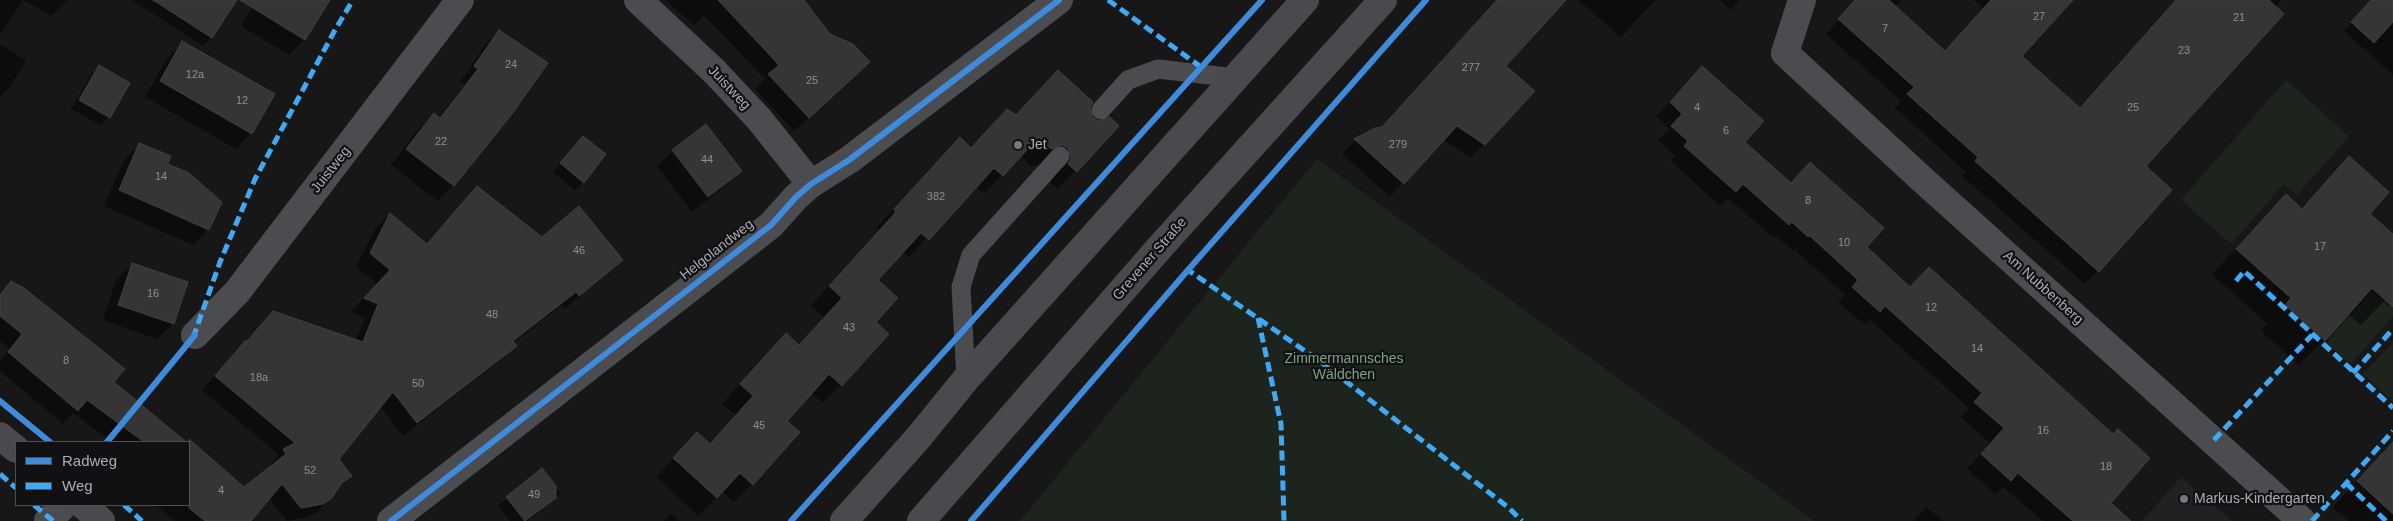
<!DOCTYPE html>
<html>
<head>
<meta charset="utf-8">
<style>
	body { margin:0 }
	#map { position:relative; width:2393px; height:521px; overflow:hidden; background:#171717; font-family:Helvetica,sans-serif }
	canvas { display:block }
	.legend { position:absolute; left:15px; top:441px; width:175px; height:65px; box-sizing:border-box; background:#111113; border:1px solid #4d4f55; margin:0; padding:6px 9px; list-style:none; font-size:15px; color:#a8adb8 }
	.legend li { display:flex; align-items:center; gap:10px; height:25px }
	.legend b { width:25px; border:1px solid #4d4f55 }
</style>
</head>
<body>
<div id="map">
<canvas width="2393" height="521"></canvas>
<ul class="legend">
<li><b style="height:6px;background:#408adc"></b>Radweg</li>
<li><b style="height:6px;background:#3fa9f5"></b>Weg</li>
</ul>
</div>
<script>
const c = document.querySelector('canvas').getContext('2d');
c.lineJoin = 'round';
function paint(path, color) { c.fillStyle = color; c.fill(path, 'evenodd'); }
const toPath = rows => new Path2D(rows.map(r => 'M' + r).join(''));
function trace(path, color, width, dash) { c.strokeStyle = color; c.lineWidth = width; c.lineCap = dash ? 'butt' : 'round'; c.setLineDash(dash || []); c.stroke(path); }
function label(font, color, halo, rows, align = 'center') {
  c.font = font + ' Helvetica,sans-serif'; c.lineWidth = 4.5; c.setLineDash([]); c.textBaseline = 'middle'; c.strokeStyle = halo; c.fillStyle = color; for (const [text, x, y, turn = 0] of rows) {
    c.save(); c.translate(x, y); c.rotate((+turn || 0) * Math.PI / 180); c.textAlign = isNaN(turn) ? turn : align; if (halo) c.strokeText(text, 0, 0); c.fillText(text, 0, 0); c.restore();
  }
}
paint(toPath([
	[2181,477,2232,521,2142,521]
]), '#212123');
paint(toPath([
	[2286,80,2349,136,2297,195,2284,184,2231,244,2181,200],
	[1317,159,1814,521,1020,521],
	[2372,291,2389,307,2393,303,2393,316,2351,364,2326,343],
	[2393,342,2393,402,2363,374]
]), '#1d241e');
paint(toPath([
	[0,0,23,0,0,35],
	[24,0,67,0,51,16],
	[132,0,236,0,211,37,203,46],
	[257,0,321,0,327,3,304,40,289,55,241,26],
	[665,0,804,0,854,76,794,131,755,89,765,79,704,15,694,25],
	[1499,0,1565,0,1504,66,1533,91,1471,158,1443,139,1390,197,1342,154,1355,140,1376,129,1381,129],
	[1578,0,1655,0,1621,37],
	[1720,0,1740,0,1731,10],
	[1856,0,1901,0,1895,7,1945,52,1984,9,1974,0,2071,0,2020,56,2079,109,2176,0,2282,0,2144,166,2098,271,2085,284,1962,176,1966,172,1895,108,1901,101,1826,34],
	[2372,0,2393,0,2393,75,2344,31],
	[499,31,511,113,453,185,438,201,391,165,418,130,434,115,438,118,464,85,460,82,484,47],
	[182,43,251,133,236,149,145,97,167,58],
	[0,44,26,61,8,89,0,97],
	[99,66,109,117,101,125,71,109,91,75],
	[1058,72,1089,108,1092,119,1117,126,1057,189,1050,183,1053,177,1043,163,1032,167,1020,155,984,194,975,186,909,257,902,251,876,280,874,322,841,385,823,403,811,393,785,421,752,484,734,502,722,491,698,516,656,477,697,434,709,444,736,415,722,404,768,353,798,346,824,317,811,305,879,231,876,228,941,157,960,139,970,149,1015,116],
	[1688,82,1744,142,1790,184,1810,164,1865,247,2109,503,2114,521,2043,521,2003,487,1995,494,1967,469,1990,443,1961,417,1969,408,1870,320,1865,325,1838,302,1845,295,1794,249,1793,251,1776,236,1774,238,1728,198,1720,206,1671,161,1675,156,1658,141,1669,129,1656,117],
	[705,126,740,171,725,186,692,212,657,166,673,151],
	[583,137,583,182,575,190,553,172],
	[140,144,166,165,208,229,193,245,104,206,124,160],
	[2349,158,2368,214,2393,236,2393,292,2361,325,2348,314,2299,365,2261,331,2267,324,2212,274,2286,195,2301,209],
	[477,188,542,239,621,260,565,309,562,305,513,343,515,346,501,360,403,436,380,406,337,459,350,476,316,513,308,517,287,521,269,498,250,521,175,521,155,505,189,505,189,445,191,443,244,488,272,467,270,464,279,455,202,390,273,312,356,340,365,318,351,312,377,284,356,267,376,228,390,214,426,245],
	[132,265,186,283,173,324,157,339,103,320,116,280],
	[11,283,113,382,184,442,112,442,73,413,63,424,0,371,0,361,10,349,0,341,0,294],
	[2393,442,2393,521,2349,521,2333,507],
	[542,470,560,494,528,521,510,521,498,506],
	[1927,507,1943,521,1913,521],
	[671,514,679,521,664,521]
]), '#0007');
const building = toPath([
	[153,0,237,0,212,38,153,0],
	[240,0,330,0,305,40,240,0],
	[718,0,804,0,830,34,853,44,870,62,809,118,768,74,779,65,718,0],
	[1497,0,1566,0,1506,66,1535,91,1485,145,1457,126,1404,184,1354,139,1375,128,1382,127,1497,0],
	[1855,0,1889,0,1945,51,1991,0,2073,0,2022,56,2080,108,2176,0,2269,0,2284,14,2146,166,2172,190,2099,272,1975,161,1978,157,1907,94,1914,87,1838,19,1855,0],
	[2371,0,2393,0,2393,22,2374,43,2351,22,2371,0],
	[499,30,548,63,512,114,454,186,406,149,434,113,440,118,478,69,474,66,499,30],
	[182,41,275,94,252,134,160,81,182,41],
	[99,65,130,83,110,118,79,100,99,65],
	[1702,66,1764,121,1745,142,1791,183,1810,162,1884,228,1867,247,1910,287,1929,267,2113,434,2118,429,2150,458,2111,503,2131,521,2073,521,2018,473,2011,481,1981,454,2004,428,1974,402,1982,393,1885,306,1880,312,1852,287,1858,280,1810,236,1808,237,1792,222,1789,225,1743,184,1736,192,1684,146,1688,141,1671,126,1682,114,1670,102,1702,66],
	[1058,70,1093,102,1090,108,1093,118,1099,121,1110,117,1119,126,1077,172,1068,164,1071,158,1068,148,1062,145,1051,149,1039,137,1003,176,994,168,929,240,921,233,878,280,898,298,876,322,889,334,842,386,829,374,808,398,787,421,800,432,753,485,740,473,717,498,673,458,697,432,710,444,753,396,740,384,786,333,799,345,842,298,829,286,896,212,894,209,960,137,971,148,1007,109,1016,115,1058,70],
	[706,124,742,171,708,197,672,150,706,124],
	[583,136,606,154,584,183,560,163,583,136],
	[139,143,171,156,168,164,189,173,222,202,209,230,119,190,139,143],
	[2349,156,2389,192,2370,214,2393,234,2393,307,2372,288,2325,341,2285,305,2291,298,2236,249,2286,194,2302,209,2349,156],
	[477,186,542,237,579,206,623,260,579,296,576,292,513,341,517,346,417,423,393,392,339,459,352,476,342,483,331,499,323,504,301,508,282,484,251,521,205,521,189,508,189,439,244,487,286,454,283,449,295,443,215,376,245,341,247,341,273,311,363,342,378,304,364,298,390,270,370,253,390,213,427,244,477,186],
	[132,263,188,282,174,324,118,305,132,263],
	[11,281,24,288,125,369,114,382,186,442,144,442,87,400,78,411,8,352,22,334,0,316,0,295,11,281],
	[2393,442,2393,514,2357,481,2393,442],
	[542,468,556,486,556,498,525,521,506,497,542,468]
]);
paint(building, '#353536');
trace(building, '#3f4043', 1);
trace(toPath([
	[1101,110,1128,80,1158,69,1235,78],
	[966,379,961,287,971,255,1060,156]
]), '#4b4c50', 19);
trace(toPath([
	[638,0,714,71,759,119,811,184],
	[1802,0,1785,53,1924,181,2302,521],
	[195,335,237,292,460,0],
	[48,521,64,505],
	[391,521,771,225,796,197,811,184,849,160,1059,0]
]), '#4b4c50', 28);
trace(toPath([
	[0,436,16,449],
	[83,505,101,521],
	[844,521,918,438,966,379,1305,0],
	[921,521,1161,246,1383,0]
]), '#4a4a4e', 28);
trace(toPath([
	[1108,0,1201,67],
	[1186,273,1188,270,1321,362,1509,508,1522,521],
	[2236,281,2244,271,2393,408],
	[1258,318,1281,424,1284,521],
	[193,338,220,262,255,179,335,30,353,0],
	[2353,373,2393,329],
	[2214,440,2312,335],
	[0,474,16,488],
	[2346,483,2386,521],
	[34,505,53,521],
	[124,505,142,521],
	[2312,521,2393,431]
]), '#3fa9f5', 5, [10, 5]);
trace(toPath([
	[0,401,50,442],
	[107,442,195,335],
	[391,521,771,225,796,197,811,184,849,160,1059,0],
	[791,521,1262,0],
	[971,521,1188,270,1426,0]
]), '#408adc', 6);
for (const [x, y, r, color] of [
	[1018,145,5,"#757880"],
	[2184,499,5,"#757880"]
]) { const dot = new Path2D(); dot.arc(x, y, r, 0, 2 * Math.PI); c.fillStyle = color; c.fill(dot); trace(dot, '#111113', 2); }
label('11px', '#8b8f98', null, [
	["27",2039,17],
	["21",2239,18],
	["7",1885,29],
	["23",2184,51],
	["24",511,65],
	["277",1471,68],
	["12a",195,75],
	["25",812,81],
	["12",242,101],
	["4",1697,108],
	["25",2133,108],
	["6",1726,131],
	["22",441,142],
	["279",1398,145],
	["44",707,160],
	["14",161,177],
	["382",936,197],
	["8",1808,201],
	["10",1844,243],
	["17",2320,247],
	["46",579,251],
	["16",153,294],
	["12",1931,308],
	["48",492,315],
	["43",849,328],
	["14",1977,349],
	["8",66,361],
	["18a",259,378],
	["50",418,384],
	["45",759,426],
	["16",2043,431],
	["18",2106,467],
	["52",310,471],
	["4",221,491],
	["49",534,495]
]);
label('14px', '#a8adb8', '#111113', [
	["Juistweg",729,88,47],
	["Juistweg",331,170,-52],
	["Helgolandweg",717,250,-38],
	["Grevener Straße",1150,259,-49],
	["Am Nubbenberg",2043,288,42]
]);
label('14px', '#a8adb8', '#111113', [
	["Jet",1028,145],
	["Markus-Kindergarten",2194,499]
], 'left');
label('14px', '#7fa381', '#111113', [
	["Zimmermannsches",1344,359],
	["Wäldchen",1344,375]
]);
</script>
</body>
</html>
